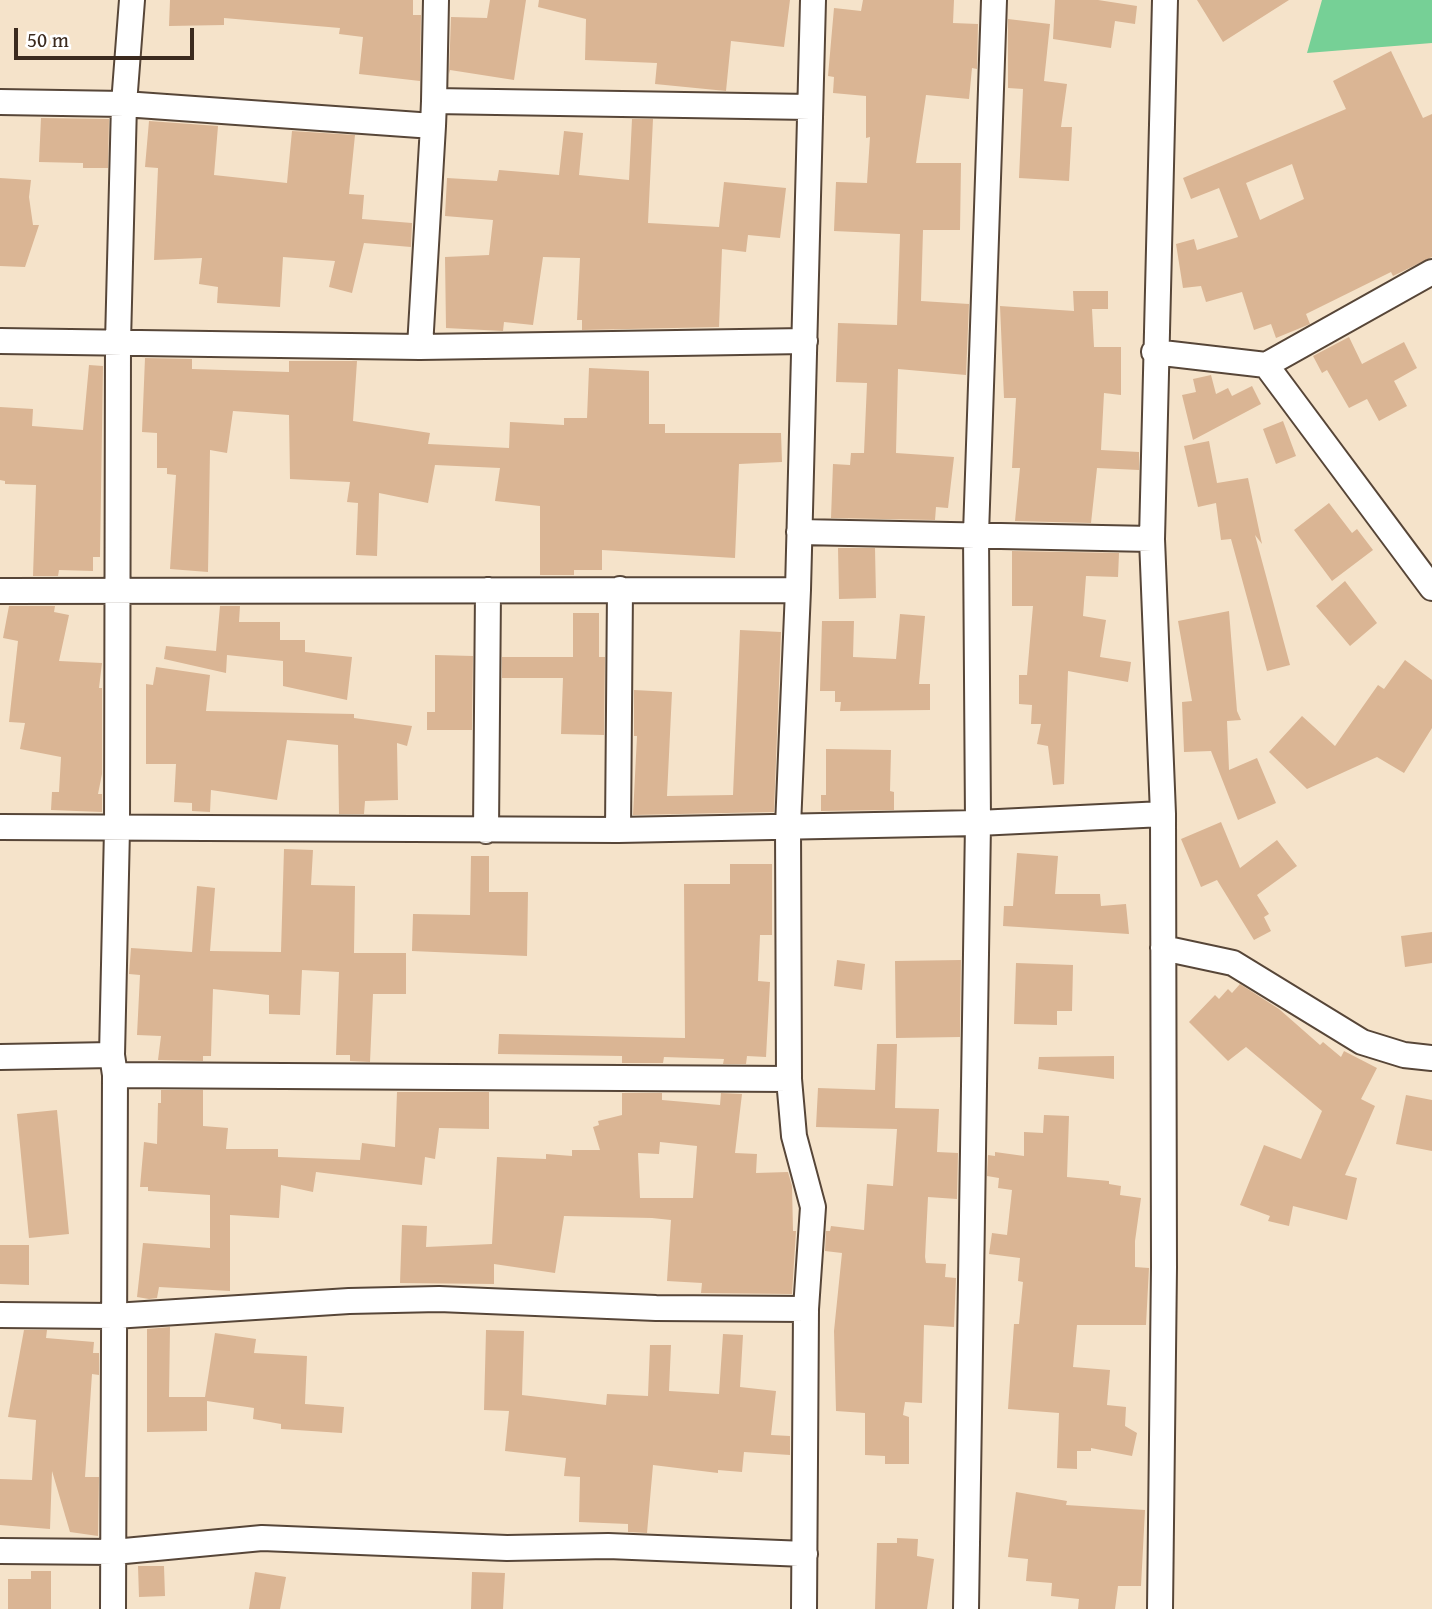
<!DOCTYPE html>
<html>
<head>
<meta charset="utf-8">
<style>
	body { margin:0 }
	#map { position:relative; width:1432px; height:1609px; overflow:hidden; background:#f5e3ca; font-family:"Gentium Book Plus",serif }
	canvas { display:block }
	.scale { position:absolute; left:14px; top:28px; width:180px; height:32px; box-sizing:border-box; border:4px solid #3b2a1e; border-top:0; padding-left:9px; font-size:21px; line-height:24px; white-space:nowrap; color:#3b2a1e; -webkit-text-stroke:5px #fff; paint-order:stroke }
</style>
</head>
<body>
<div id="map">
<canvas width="1432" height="1609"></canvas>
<div class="scale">50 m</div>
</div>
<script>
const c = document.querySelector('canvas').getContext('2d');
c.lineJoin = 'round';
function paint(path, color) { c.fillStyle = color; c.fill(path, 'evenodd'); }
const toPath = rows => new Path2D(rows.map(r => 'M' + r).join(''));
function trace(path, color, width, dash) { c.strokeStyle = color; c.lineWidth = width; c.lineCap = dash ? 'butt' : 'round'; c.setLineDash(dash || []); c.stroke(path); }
paint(toPath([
	[1322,0,1432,0,1432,43,1307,53]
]), '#76d096');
paint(toPath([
	[170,0,413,0,413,15,421,15,420,81,359,74,363,37,339,34,340,28,224,18,224,25,169,26],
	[490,0,526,0,514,80,450,70,449,74,451,17,487,18],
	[539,0,790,0,784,47,731,41,726,91,655,84,657,63,585,60,586,19,538,7],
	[863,0,954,0,953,23,978,24,977,69,972,68,969,99,926,95,916,163,961,163,960,230,923,230,921,301,969,304,966,375,898,369,896,453,954,457,948,508,936,507,935,520,831,518,833,464,850,465,851,453,864,453,867,383,836,382,838,323,897,325,900,234,834,231,836,182,867,183,870,137,866,138,866,96,833,93,834,77,828,76,834,8,861,11],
	[1055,0,1098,0,1137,6,1135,24,1115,21,1111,48,1053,39],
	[1197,0,1289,0,1223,42],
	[1008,19,1050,24,1044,81,1067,84,1061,127,1072,127,1069,181,1019,178,1023,89,1008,88],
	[1391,51,1423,118,1432,114,1432,257,1393,276,1391,272,1306,314,1310,324,1276,338,1271,324,1254,330,1242,292,1206,302,1201,286,1183,288,1176,244,1194,239,1197,250,1238,237,1219,188,1191,199,1183,178,1346,109,1333,81],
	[1292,164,1304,199,1260,220,1246,183],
	[41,118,109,119,108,168,83,168,83,163,39,162],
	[632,119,653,119,648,223,719,227,724,182,786,188,780,238,748,235,746,252,722,249,719,327,582,330,582,320,577,320,580,258,543,257,533,325,504,322,503,331,446,328,445,257,489,255,493,220,445,216,447,178,497,181,499,170,559,175,564,131,583,133,579,175,629,180],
	[149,121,218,126,214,175,287,183,292,131,355,135,349,194,364,195,362,219,412,223,411,247,364,243,352,293,329,287,335,261,283,257,280,307,217,303,218,287,199,284,202,258,154,260,158,168,145,167],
	[0,178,31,180,29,197,33,225,39,225,25,267,0,266],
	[1073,291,1108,291,1108,309,1092,309,1094,347,1121,347,1121,395,1104,393,1101,450,1139,452,1139,470,1097,468,1091,523,1015,521,1020,468,1012,468,1016,398,1004,398,1000,306,1074,311],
	[1349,337,1362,364,1404,342,1417,368,1394,381,1407,406,1379,421,1367,399,1349,408,1327,370,1322,373,1313,356],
	[145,358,192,359,192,369,289,372,289,361,357,361,353,421,430,433,428,444,509,448,510,422,564,425,564,418,587,418,589,368,649,371,649,424,665,424,665,433,781,433,782,462,739,464,735,558,602,550,602,570,574,570,574,575,540,575,540,506,495,501,500,468,435,465,428,503,379,493,377,556,356,555,358,503,347,502,350,482,290,479,289,415,233,411,227,453,210,450,208,572,170,569,176,475,167,474,167,468,157,468,157,433,142,432],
	[89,365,103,366,100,557,93,557,93,571,59,570,58,576,33,576,36,485,5,484,5,481,0,480,0,407,33,409,32,426,83,430],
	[1211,375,1216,394,1228,388,1232,396,1252,386,1261,404,1193,440,1182,395,1196,392,1193,379],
	[1283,421,1296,456,1276,464,1263,429],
	[1209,441,1217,483,1248,478,1262,544,1255,535,1290,665,1267,671,1231,539,1221,540,1216,503,1198,507,1184,446],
	[1329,503,1352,533,1357,529,1373,550,1332,581,1294,530],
	[838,548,875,548,876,598,839,599],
	[1012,551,1119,553,1118,577,1086,576,1083,616,1106,620,1100,657,1131,662,1128,682,1068,671,1064,784,1053,785,1048,746,1037,744,1041,724,1031,724,1032,705,1019,704,1019,675,1027,675,1033,606,1012,606],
	[1345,581,1377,623,1350,646,1316,606],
	[9,606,55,606,54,612,69,615,59,661,102,663,99,688,102,688,102,774,98,794,102,794,102,812,51,810,52,792,59,792,61,757,20,749,25,723,9,722,18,641,3,638],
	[220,606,240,606,239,622,280,622,280,640,305,640,305,652,352,657,347,700,283,686,283,661,227,655,226,673,164,659,166,646,216,651],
	[1229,611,1237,711,1241,720,1227,721,1229,770,1257,758,1276,803,1238,820,1211,751,1184,752,1182,702,1192,701,1178,621],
	[573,613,599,613,599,657,605,657,604,735,561,734,563,678,502,678,502,657,573,657],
	[900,614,925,616,919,684,930,684,930,710,840,711,841,702,835,702,835,691,820,691,822,621,854,621,853,657,896,659],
	[740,630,781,632,774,812,633,815,637,736,634,736,634,690,672,692,667,796,733,795],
	[435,655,473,656,472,730,427,730,427,712,435,712],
	[1405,660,1432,680,1432,728,1404,773,1377,757,1307,789,1269,752,1302,716,1335,746,1378,685,1384,689],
	[156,667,210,675,206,711,354,714,354,718,412,726,407,746,397,743,398,800,365,801,364,814,339,814,338,745,287,740,277,800,211,790,210,812,192,811,192,803,174,802,176,764,146,764,146,684,153,685],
	[826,749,891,750,890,791,894,792,894,810,821,811,821,795,826,795],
	[1221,822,1240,868,1277,840,1297,866,1257,895,1269,914,1264,917,1271,931,1254,940,1217,880,1201,887,1181,839],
	[284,849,313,850,311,885,355,886,354,953,406,953,406,994,373,994,370,1062,350,1061,350,1055,336,1055,339,972,302,970,300,1015,269,1014,269,995,213,989,211,1056,203,1056,203,1061,158,1060,161,1036,137,1035,140,975,129,974,131,948,192,952,197,886,215,888,210,951,281,952],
	[1017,853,1058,856,1055,894,1100,894,1101,906,1126,904,1129,934,1003,926,1004,906,1013,906],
	[471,856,489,856,489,892,528,892,527,956,412,951,413,914,470,915],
	[730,864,772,864,772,935,760,935,758,981,770,982,766,1057,747,1056,746,1064,723,1064,724,1059,664,1057,663,1063,622,1063,622,1056,498,1054,499,1034,685,1038,684,884,730,884],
	[1432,932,1432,963,1405,967,1401,936],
	[837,960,865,964,862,990,834,986],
	[961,960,960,1037,896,1038,895,961],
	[1016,963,1073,965,1072,1011,1057,1011,1057,1025,1014,1024],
	[1240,984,1279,1009,1320,1045,1323,1042,1341,1057,1344,1051,1377,1068,1361,1099,1375,1106,1345,1175,1357,1178,1347,1220,1293,1206,1289,1226,1268,1221,1270,1216,1240,1205,1264,1145,1301,1159,1322,1111,1246,1047,1228,1061,1189,1022,1215,995,1219,999,1228,989,1232,993],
	[877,1044,897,1044,895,1108,939,1109,937,1152,958,1153,957,1199,928,1197,925,1257,926,1263,946,1264,945,1277,956,1278,954,1327,924,1325,922,1403,905,1402,903,1415,909,1417,909,1464,885,1464,885,1456,865,1455,865,1413,836,1411,834,1331,842,1253,825,1251,826,1231,830,1231,831,1226,864,1230,867,1184,893,1186,897,1129,816,1127,818,1088,875,1090],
	[1114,1056,1114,1079,1038,1069,1039,1057],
	[161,1090,203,1090,203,1126,228,1128,226,1149,278,1149,278,1157,360,1160,362,1143,395,1147,397,1092,489,1092,489,1129,439,1128,435,1159,425,1157,422,1185,316,1172,313,1192,281,1185,279,1218,230,1215,230,1291,159,1287,157,1298,149,1299,137,1297,143,1243,210,1248,210,1195,148,1191,148,1187,140,1187,144,1142,157,1144,158,1103,161,1103],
	[622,1093,662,1093,662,1100,720,1105,721,1093,742,1094,735,1153,757,1154,756,1173,788,1172,792,1186,793,1231,796,1231,792,1294,701,1293,702,1283,667,1281,671,1220,652,1218,564,1216,555,1273,494,1264,494,1284,400,1283,402,1225,427,1226,426,1247,492,1244,497,1157,546,1159,546,1154,572,1156,572,1150,600,1150,593,1127,599,1125,598,1121,622,1115],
	[660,1142,697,1146,693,1198,640,1198,638,1153,659,1154],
	[1406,1095,1432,1100,1432,1151,1396,1144],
	[57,1110,69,1234,29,1238,17,1114],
	[1044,1115,1069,1116,1067,1177,1109,1181,1109,1184,1121,1186,1120,1195,1141,1198,1135,1241,1135,1267,1149,1268,1146,1325,1077,1325,1073,1367,1110,1370,1107,1405,1126,1407,1125,1426,1137,1433,1132,1456,1091,1448,1091,1451,1077,1451,1077,1469,1057,1468,1059,1413,1008,1409,1014,1324,1019,1324,1023,1282,1018,1281,1020,1258,989,1254,992,1233,1007,1235,1012,1190,998,1188,999,1178,987,1176,988,1155,995,1156,995,1152,1024,1156,1024,1132,1043,1133],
	[0,1245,29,1245,29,1285,0,1284],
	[170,1327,169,1397,205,1397,215,1333,256,1339,254,1353,307,1356,305,1404,344,1407,342,1433,281,1429,281,1424,253,1419,254,1408,207,1401,207,1431,147,1432,147,1329],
	[24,1330,47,1330,46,1338,94,1342,93,1353,99,1353,99,1375,92,1374,85,1477,99,1477,98,1536,70,1532,52,1471,50,1529,0,1525,0,1479,32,1480,36,1420,8,1417],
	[486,1330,524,1331,522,1395,606,1405,607,1394,648,1396,650,1345,671,1345,669,1391,719,1394,723,1334,743,1335,740,1387,776,1391,771,1435,790,1436,790,1455,744,1452,742,1472,718,1470,718,1473,653,1465,647,1533,628,1532,628,1524,579,1522,580,1477,564,1476,566,1458,505,1451,509,1411,484,1410],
	[1016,1492,1067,1501,1066,1505,1145,1510,1141,1586,1118,1586,1115,1609,1078,1609,1079,1599,1051,1596,1052,1583,1026,1581,1028,1559,1008,1557],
	[897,1538,918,1539,917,1556,934,1559,927,1609,875,1609,877,1543,897,1543],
	[138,1566,164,1566,165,1596,139,1597],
	[31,1571,51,1571,51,1609,8,1609,8,1579,31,1579],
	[255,1572,286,1577,280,1609,249,1609],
	[472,1572,505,1573,503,1609,471,1609]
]), '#dab594');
const minor = toPath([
	[434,101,436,0],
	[0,102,124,104,433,126,434,101,810,107],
	[0,341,420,347,805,341],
	[420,347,433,126],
	[1154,352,1266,365,1432,588],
	[1266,365,1432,272],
	[799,532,1152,539],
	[0,591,798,590],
	[0,827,618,830,978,823,1163,814],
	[618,830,620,589],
	[486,831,488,590],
	[1163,948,1233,963,1362,1042,1404,1055,1432,1058],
	[0,1057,112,1055],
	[115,1075,789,1079],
	[0,1315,114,1316,349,1301,439,1299,656,1308,806,1309],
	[0,1551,114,1552,262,1538,507,1548,608,1546,805,1554],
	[113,1609,115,1075,112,1055,117,829,118,342,124,104,132,0],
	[804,1609,806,1309,813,1207,794,1136,789,1079,788,826,798,590,813,0],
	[966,1609,978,823,976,534,994,0],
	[1160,1609,1164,1267,1163,814,1152,539,1165,0]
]);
trace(minor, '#574638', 28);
trace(minor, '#fff', 24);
</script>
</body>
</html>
